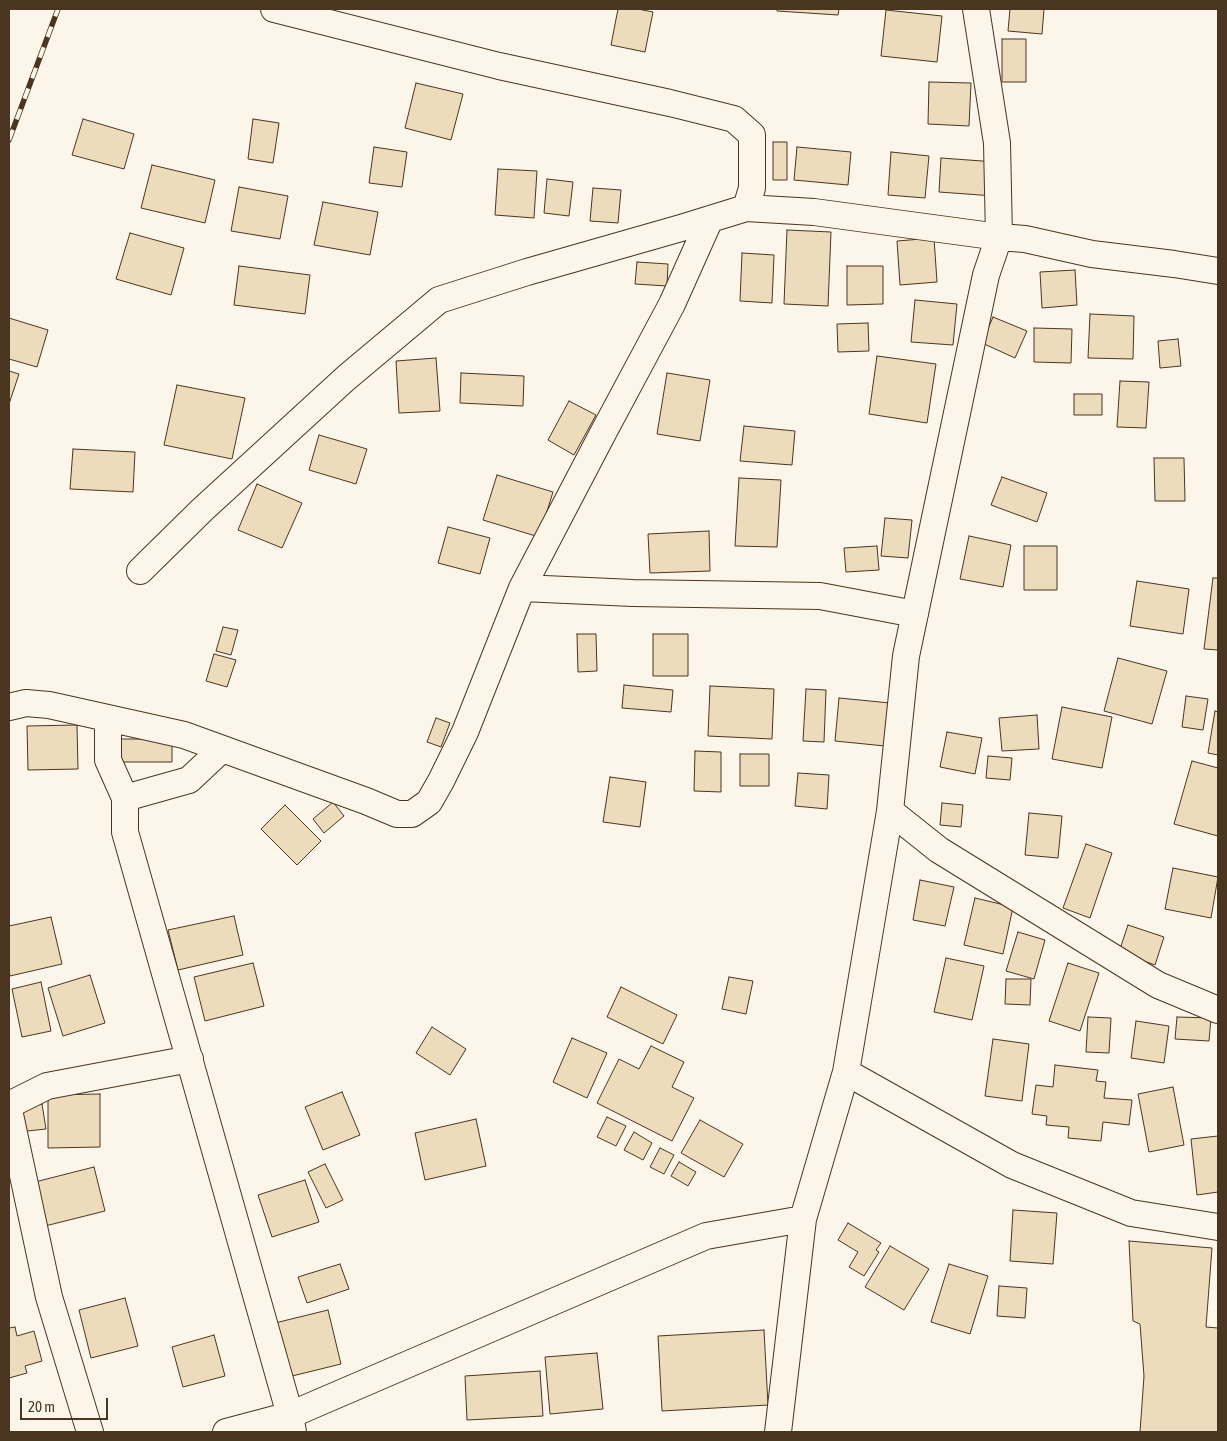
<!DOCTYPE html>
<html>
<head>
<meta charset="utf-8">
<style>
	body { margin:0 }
	#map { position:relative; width:1227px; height:1441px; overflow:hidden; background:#fbf6e9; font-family:"Asap Condensed",sans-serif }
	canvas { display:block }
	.frame { position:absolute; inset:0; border:10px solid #4a3520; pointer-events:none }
	.scale { position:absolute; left:20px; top:1398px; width:88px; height:22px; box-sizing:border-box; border:2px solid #4a3520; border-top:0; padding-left:6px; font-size:15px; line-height:18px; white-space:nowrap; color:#4a3520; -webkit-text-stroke:4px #fbf6e9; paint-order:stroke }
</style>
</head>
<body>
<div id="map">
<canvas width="1227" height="1441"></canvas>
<div class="frame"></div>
<div class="scale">20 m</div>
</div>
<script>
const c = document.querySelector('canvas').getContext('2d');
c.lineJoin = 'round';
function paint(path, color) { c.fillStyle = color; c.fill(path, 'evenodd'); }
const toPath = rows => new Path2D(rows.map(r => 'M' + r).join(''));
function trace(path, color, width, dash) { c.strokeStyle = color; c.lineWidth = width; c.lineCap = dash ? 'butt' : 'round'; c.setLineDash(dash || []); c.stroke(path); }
const building = toPath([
	[618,9,638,9,653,12,645,52,611,45,618,9],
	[777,9,839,9,838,15,777,11,777,9],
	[1010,9,1044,9,1042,34,1008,31,1010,9],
	[886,10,942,16,937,62,881,56,886,10],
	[1002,39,1026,39,1026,82,1002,82,1002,39],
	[929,82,971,83,969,126,928,124,929,82],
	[416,83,463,94,451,140,405,128,416,83],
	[83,119,134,134,124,169,72,155,83,119],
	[253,119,279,123,273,163,248,159,253,119],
	[773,142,787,142,787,180,773,180,773,142],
	[374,147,407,152,402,187,369,183,374,147],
	[797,147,851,152,848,185,794,180,797,147],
	[891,152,929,156,925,198,888,195,891,152],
	[941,158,996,162,994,196,939,192,941,158],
	[152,165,215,180,205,223,141,208,152,165],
	[498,169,537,171,534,218,495,215,498,169],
	[547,179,573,182,569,216,544,213,547,179],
	[239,187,288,196,280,239,231,231,239,187],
	[593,188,621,190,618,223,590,221,593,188],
	[323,202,378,212,370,255,314,245,323,202],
	[787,230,831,232,828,306,784,304,787,230],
	[130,233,184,248,171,295,116,279,130,233],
	[934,238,937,282,900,285,897,241,934,238],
	[742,253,774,255,772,303,740,301,742,253],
	[637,262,668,264,667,286,635,284,637,262],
	[239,266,310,275,305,314,234,305,239,266],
	[847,266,883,266,883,304,847,305,847,266],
	[1075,270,1077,305,1042,308,1040,272,1075,270],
	[915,300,957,304,953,345,911,342,915,300],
	[1090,314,1134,316,1133,359,1088,358,1090,314],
	[993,317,1027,331,1015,358,982,343,993,317],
	[9,318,48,330,37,367,9,359,9,318],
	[868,323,869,351,838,352,837,324,868,323],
	[1034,328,1072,329,1071,363,1034,362,1034,328],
	[1178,339,1181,366,1160,368,1158,341,1178,339],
	[877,356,936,364,927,423,869,414,877,356],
	[436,358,440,411,399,413,396,361,436,358],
	[9,371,19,374,9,404,9,371],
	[461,373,524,376,523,406,460,403,461,373],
	[667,373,710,380,700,441,657,434,667,373],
	[1120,381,1149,382,1146,428,1117,427,1120,381],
	[177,385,245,398,232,459,164,445,177,385],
	[1074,394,1102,394,1102,415,1074,415,1074,394],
	[569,401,596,415,574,455,548,440,569,401],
	[744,426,795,431,792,465,740,461,744,426],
	[319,435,367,449,356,484,309,470,319,435],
	[73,449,135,452,133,492,70,489,73,449],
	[1154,458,1184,458,1185,501,1155,501,1154,458],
	[497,475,553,492,539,537,483,520,497,475],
	[1002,477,1047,493,1037,522,991,505,1002,477],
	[739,478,781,480,777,547,735,546,739,478],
	[257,484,302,503,282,548,238,530,257,484],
	[885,518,912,520,908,558,881,556,885,518],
	[448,527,490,538,480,574,438,563,448,527],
	[709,531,710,571,650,573,648,534,709,531],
	[969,536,1011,545,1003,587,960,579,969,536],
	[877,546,879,570,846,572,844,548,877,546],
	[1024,546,1057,546,1057,590,1024,590,1024,546],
	[1213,578,1218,578,1218,650,1204,649,1213,578],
	[1137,581,1189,589,1183,634,1130,626,1137,581],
	[223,627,238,630,231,655,216,651,223,627],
	[577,634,596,634,597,671,578,672,577,634],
	[653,634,688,634,688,676,653,676,653,634],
	[214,654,236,660,227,687,206,681,214,654],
	[1118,658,1167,671,1152,724,1104,711,1118,658],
	[624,685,673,690,671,712,622,708,624,685],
	[710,686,774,689,772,739,708,736,710,686],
	[806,689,826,690,824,742,803,741,806,689],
	[1186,696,1208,699,1203,730,1182,727,1186,696],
	[839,698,890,703,885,746,835,741,839,698],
	[1062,707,1112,717,1102,768,1052,759,1062,707],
	[1215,711,1218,712,1218,755,1208,753,1215,711],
	[1037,715,1039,749,1002,751,999,718,1037,715],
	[436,718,450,723,441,747,427,742,436,718],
	[77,725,78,769,28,770,27,726,77,725],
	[947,732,982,738,975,774,940,767,947,732],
	[111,739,172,739,172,762,111,762,111,739],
	[695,751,721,752,721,792,694,791,695,751],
	[740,754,769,754,769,786,740,786,740,754],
	[988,756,1012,758,1010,780,986,778,988,756],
	[1192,761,1218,768,1218,836,1174,824,1192,761],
	[798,773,829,775,827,809,795,806,798,773],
	[610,777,646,782,640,827,603,822,610,777],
	[333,802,344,816,324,833,313,819,333,802],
	[942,803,963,805,961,827,940,825,942,803],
	[285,805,321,841,297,865,261,829,285,805],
	[1029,813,1062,816,1058,858,1025,855,1029,813],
	[1086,844,1112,853,1090,918,1063,908,1086,844],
	[1173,868,1218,877,1211,918,1165,909,1173,868],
	[920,880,954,887,945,926,913,920,920,880],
	[975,898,1013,907,1003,954,964,945,975,898],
	[234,916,243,955,178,970,168,930,234,916],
	[51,917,62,964,10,976,9,970,9,926,51,917],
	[1128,925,1164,937,1155,965,1119,952,1128,925],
	[1018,932,1045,940,1034,979,1006,971,1018,932],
	[946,958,984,966,972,1020,934,1012,946,958],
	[253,963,264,1006,205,1021,194,977,253,963],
	[1068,963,1099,973,1080,1031,1049,1021,1068,963],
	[90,975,105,1023,63,1036,48,988,90,975],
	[729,977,753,981,746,1014,722,1009,729,977],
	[1006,979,1031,979,1030,1005,1005,1004,1006,979],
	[41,982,51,1031,22,1037,12,989,41,982],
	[621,987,677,1015,663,1044,607,1017,621,987],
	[1088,1017,1111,1018,1109,1053,1086,1052,1088,1017],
	[1177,1017,1211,1018,1209,1041,1175,1039,1177,1017],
	[1136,1021,1169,1026,1164,1063,1131,1058,1136,1021],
	[432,1027,466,1049,450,1075,416,1053,432,1027],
	[572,1038,607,1053,587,1098,553,1082,572,1038],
	[993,1039,1029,1044,1022,1101,985,1096,993,1039],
	[651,1046,684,1062,672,1087,694,1098,672,1141,597,1103,619,1059,639,1069,651,1046],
	[1055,1065,1098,1070,1096,1081,1106,1082,1104,1098,1132,1100,1129,1125,1103,1122,1101,1141,1068,1138,1069,1127,1046,1125,1047,1116,1032,1114,1036,1085,1053,1087,1055,1065],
	[1173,1087,1184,1145,1149,1152,1138,1094,1173,1087],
	[342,1092,360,1135,323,1150,305,1107,342,1092],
	[100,1094,100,1147,48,1148,48,1095,100,1094],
	[42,1104,46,1129,18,1132,15,1107,42,1104],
	[607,1117,626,1126,616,1146,597,1137,607,1117],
	[476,1119,486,1166,425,1180,415,1133,476,1119],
	[700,1120,743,1144,724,1177,681,1153,700,1120],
	[634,1132,652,1143,643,1160,624,1150,634,1132],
	[1218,1136,1218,1192,1197,1195,1191,1139,1218,1136],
	[660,1148,674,1155,664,1174,650,1167,660,1148],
	[679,1162,696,1172,688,1186,671,1176,679,1162],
	[325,1164,343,1200,326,1208,308,1172,325,1164],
	[94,1167,105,1211,41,1227,31,1183,94,1167],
	[305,1180,319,1222,272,1237,258,1195,305,1180],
	[1013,1210,1057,1213,1053,1264,1010,1261,1013,1210],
	[848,1223,881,1243,876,1250,879,1252,864,1276,849,1267,858,1252,838,1240,848,1223],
	[1129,1241,1212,1248,1206,1327,1218,1328,1218,1432,1140,1432,1144,1376,1140,1324,1133,1321,1129,1241],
	[890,1246,929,1269,904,1310,865,1287,890,1246],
	[340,1264,349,1289,307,1303,298,1277,340,1264],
	[949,1264,988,1276,970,1334,931,1322,949,1264],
	[999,1286,1027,1288,1025,1318,997,1316,999,1286],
	[125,1298,138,1346,91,1358,79,1310,125,1298],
	[328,1310,341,1364,288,1377,275,1323,328,1310],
	[15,1327,17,1336,34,1331,42,1361,25,1366,27,1373,9,1378,9,1328,15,1327],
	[764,1330,768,1405,662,1411,658,1336,764,1330],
	[214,1335,225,1376,183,1387,172,1347,214,1335],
	[597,1353,603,1409,550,1414,545,1357,597,1353],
	[540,1371,543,1416,467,1420,465,1376,540,1371]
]);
paint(building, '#ecdcbc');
trace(building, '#4a3520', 1);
const street = toPath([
	[274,9,499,66,670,103,734,119,752,135,752,188,746,208],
	[140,571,202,510,346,378,439,300,527,272,681,228,746,208,814,212,999,237,997,143,976,9],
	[522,588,633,593,820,596,915,614],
	[9,707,26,703,49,705,184,735,366,801,397,814,412,814,429,802,441,781,465,732,522,588,602,435,672,304,710,219],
	[108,718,108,760,125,798,125,832,290,1415,293,1432],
	[125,798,189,780,222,749],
	[890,811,939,850,1158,985,1218,1010],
	[846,1072,1012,1165,1131,1213,1218,1227],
	[9,1105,47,1086,190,1059],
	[9,1110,49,1297,90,1432],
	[226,1432,290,1415,706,1236,803,1219],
	[778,1432,803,1219,846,1072,890,811,906,656,986,275,999,237,1025,239,1092,254,1174,264,1218,271]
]);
trace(street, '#4a3520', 28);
trace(street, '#fbf6e9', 26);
const rail = toPath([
	[9,140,58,9]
]);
trace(rail, '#4a3520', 5.5);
trace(rail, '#fbf6e9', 4, [11]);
</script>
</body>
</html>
